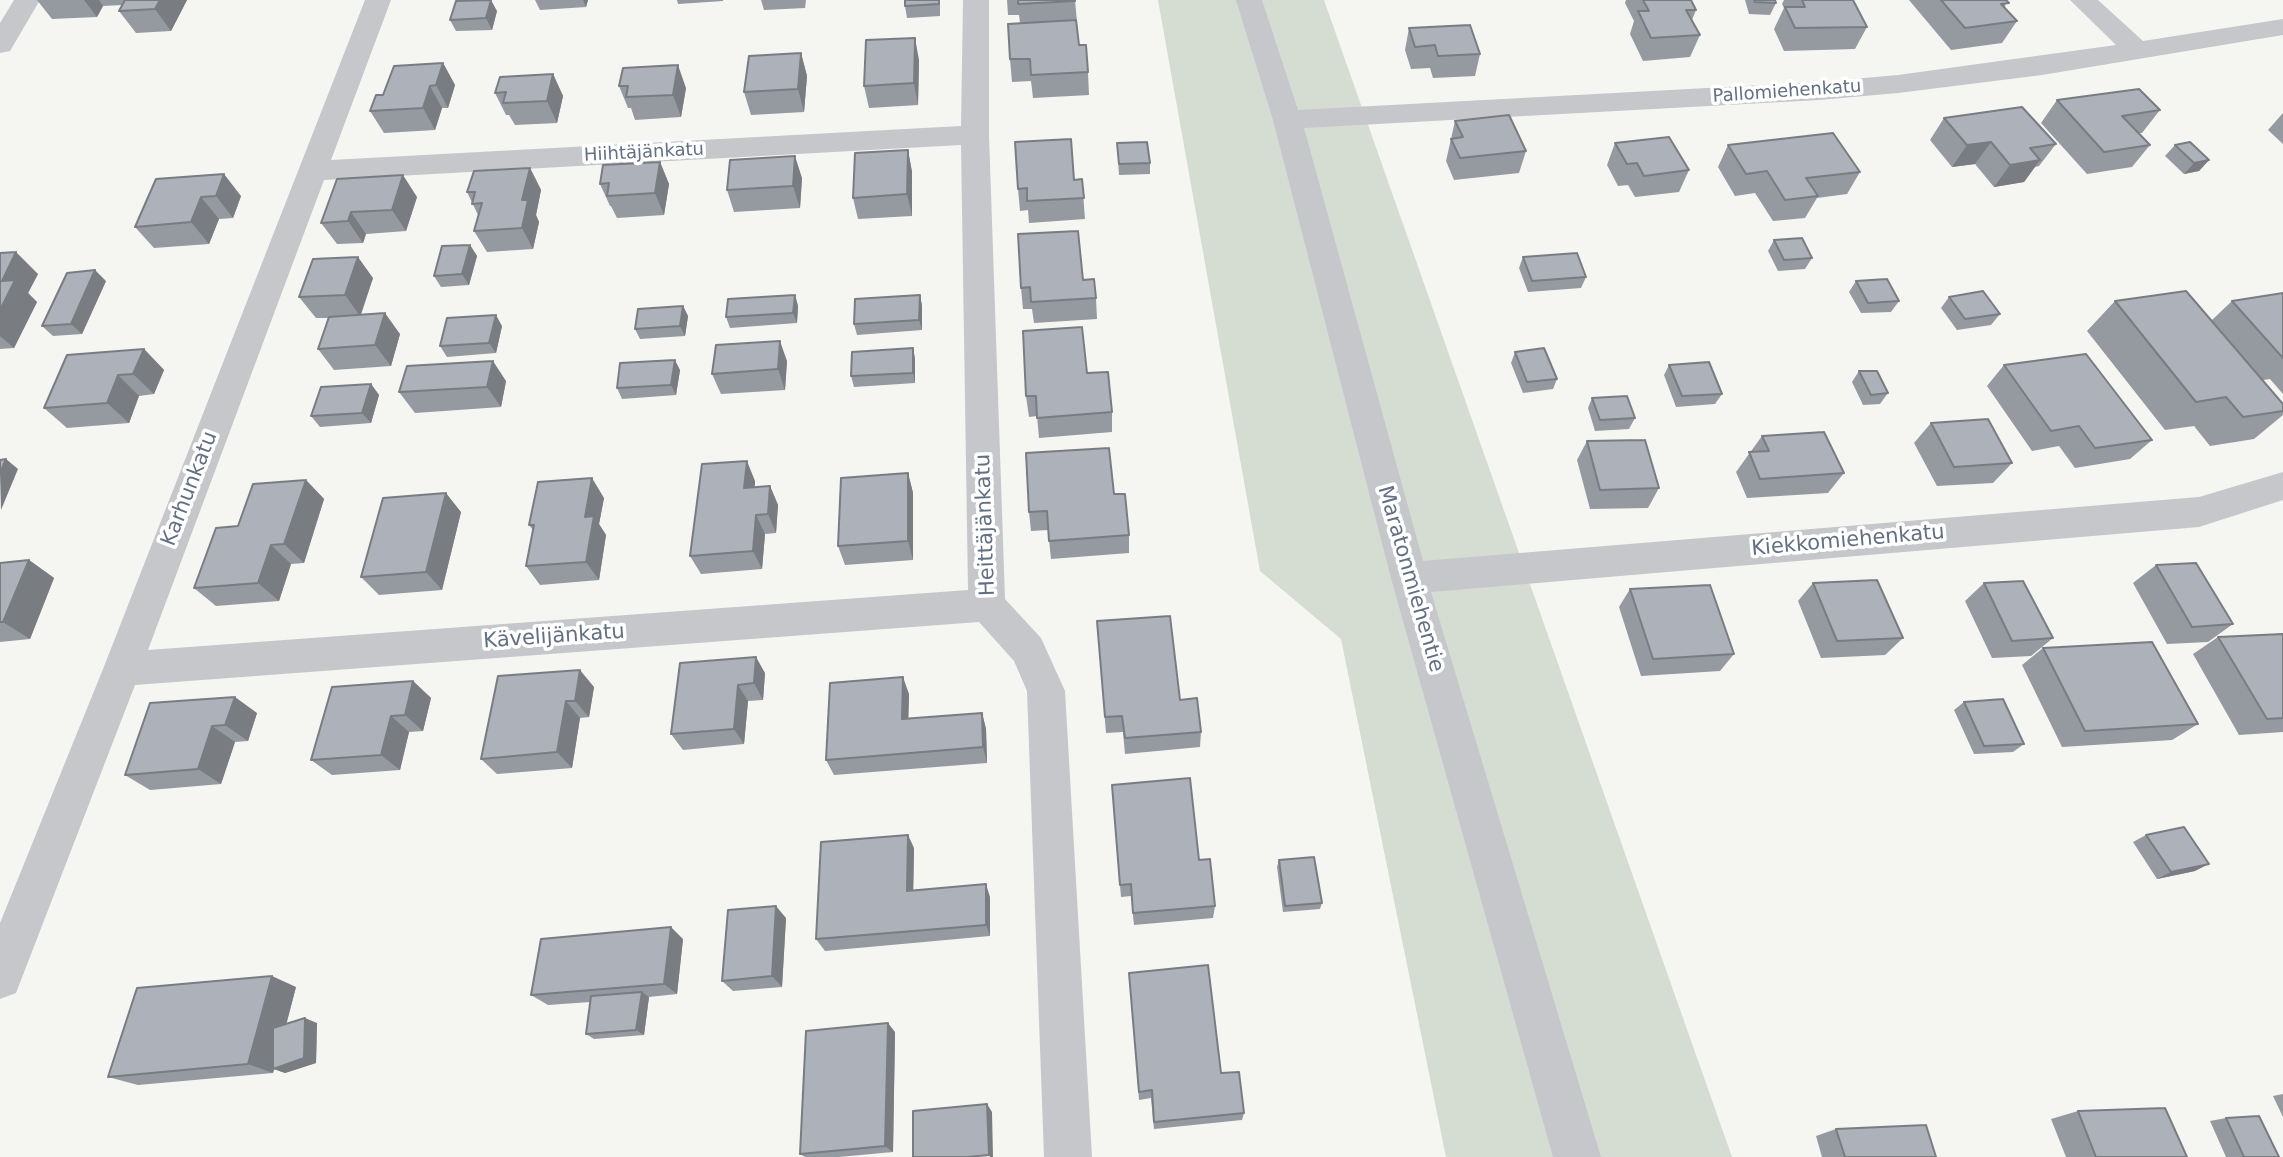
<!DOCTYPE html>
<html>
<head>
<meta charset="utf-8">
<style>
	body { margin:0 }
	canvas { display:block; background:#f5f5f1 }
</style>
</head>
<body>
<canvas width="2283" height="1157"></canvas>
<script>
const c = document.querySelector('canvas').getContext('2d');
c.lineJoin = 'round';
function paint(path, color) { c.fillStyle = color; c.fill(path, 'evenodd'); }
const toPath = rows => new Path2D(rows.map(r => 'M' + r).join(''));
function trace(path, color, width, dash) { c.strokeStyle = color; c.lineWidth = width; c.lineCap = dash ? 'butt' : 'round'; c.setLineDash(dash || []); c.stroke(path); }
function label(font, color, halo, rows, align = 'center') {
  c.font = font + ' "DejaVu Sans",sans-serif'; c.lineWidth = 7; c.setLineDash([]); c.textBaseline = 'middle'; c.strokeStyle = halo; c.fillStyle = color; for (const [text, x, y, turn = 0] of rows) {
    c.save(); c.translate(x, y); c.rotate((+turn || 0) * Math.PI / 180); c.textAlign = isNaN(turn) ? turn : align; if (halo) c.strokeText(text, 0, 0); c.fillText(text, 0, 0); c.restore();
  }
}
paint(toPath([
	[1158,0,1324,0,1732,1157,1446,1157,1341,639,1260,571]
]), '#d5dcd2');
paint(toPath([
	[14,0,40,0,10,51,0,53,0,23,14,0],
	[365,0,391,0,331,160,961,126,963,0,989,0,989,135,1005,599,1041,638,1065,691,1092,1157,1044,1157,1027,691,1014,661,979,622,135,685,16,993,0,999,0,923,103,669,365,0],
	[961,145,968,590,148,650,324,180,961,145],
	[1236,0,1262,0,1298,110,1819,82,1898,75,2116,45,2070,0,2098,0,2143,41,2283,19,2283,35,2042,75,1898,93,1819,100,1304,128,1423,561,2199,497,2283,472,2283,500,2199,527,1431,592,1601,1157,1553,1157,1391,578,1273,120,1236,0]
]), '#c5c7cb');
paint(toPath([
	[37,0,187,0,171,31,136,33,119,11,122,5,103,6,97,17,52,19],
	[535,0,588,0,586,7,540,10],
	[677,0,723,0,723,1,678,4],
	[761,0,806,0,805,8,764,10],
	[940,0,940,16,907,18,905,6],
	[1007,0,1075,0,1079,45,1088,72,1089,95,1033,98,1031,81,1012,82,1010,59,1020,23,1019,15,1008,15],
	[1626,0,1691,0,1696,10,1692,20,1700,35,1690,57,1643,61,1630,34,1634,21,1625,3],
	[1745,0,1775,0,1776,3,1770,15,1749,14],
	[1784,0,1853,0,1867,27,1855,49,1784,51,1774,29,1784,8,1782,4],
	[1909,0,2006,0,2005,8,2017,21,2002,43,1951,50],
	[497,11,492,30,456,31,450,20],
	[1409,28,1480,54,1475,76,1433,78,1430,68,1411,69,1405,50],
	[801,53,807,76,804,112,751,115,744,92],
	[919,60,918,105,869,108,864,86],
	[443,63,455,85,448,108,442,108,435,130,384,133,370,111,383,95],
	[623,68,686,88,681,117,635,120,631,108,628,108,619,86],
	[553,74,563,96,557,123,515,125,509,115,506,115,495,93],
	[2057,100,2160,110,2142,133,2138,133,2150,145,2132,167,2087,174,2041,123],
	[2283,113,2283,144,2268,130],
	[1944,118,2056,144,2039,166,2035,167,2024,182,1994,187,1975,164,1952,167,1930,140],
	[1455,121,1526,151,1519,173,1454,180,1446,161],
	[1117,143,1150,163,1150,174,1119,175],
	[1615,143,1689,170,1679,192,1635,197,1628,185,1618,186,1607,165],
	[1728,145,1860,172,1847,194,1817,198,1805,218,1773,221,1755,193,1735,196,1718,167],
	[2175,145,2209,160,2199,171,2184,174,2165,156],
	[908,150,912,172,912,216,858,219,853,198],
	[660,162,669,184,664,215,617,218,611,206,610,206,600,184],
	[530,168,541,190,536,215,539,222,533,249,487,252,474,231,478,215,467,192],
	[802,178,800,208,734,212,727,190],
	[156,179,241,196,233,218,219,219,209,244,154,248,135,227],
	[337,179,417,197,406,231,366,234,363,243,337,244,321,223],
	[1082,179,1085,219,1029,223,1028,210,1020,211,1018,189],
	[1774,240,1812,258,1805,269,1778,271,1768,251],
	[470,245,477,256,469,285,441,287,434,276],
	[0,253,38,274,28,293,37,302,14,348,0,349],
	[1523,257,1586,277,1581,288,1528,292,1519,268],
	[373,278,361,315,400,334,391,366,334,370,318,349,328,318,316,318,299,297],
	[1083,280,1096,298,1097,319,1034,323,1032,309,1023,309,1021,288],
	[106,281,82,334,53,336,42,326],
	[1856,281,1899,301,1891,312,1861,313,1849,292],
	[2283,293,2283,394,2270,379,2263,380,2283,404,2283,415,2254,439,2210,446,2194,426,2165,430,2087,331,2115,301,2212,320,2232,301],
	[795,295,798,306,797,323,730,328,726,317],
	[920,295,922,306,922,330,857,335,854,324],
	[1949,297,2000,314,1991,325,1957,330,1941,308],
	[683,306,688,316,685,336,640,339,635,329],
	[502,326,496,353,447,357,440,346],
	[913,348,915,359,915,383,854,387,851,376],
	[144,349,164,370,154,394,139,396,129,423,67,428,44,408],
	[1515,352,1557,379,1553,389,1523,393,1511,363],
	[787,361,785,390,721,394,712,374],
	[1669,365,1722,394,1715,404,1676,407,1664,375],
	[2004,365,2152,440,2130,459,2075,468,2059,446,2032,451,1987,386],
	[680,370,676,395,622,399,617,388],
	[1859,371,1888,393,1880,404,1863,405,1852,382],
	[1087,373,1112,412,1112,432,1039,438,1037,416,1029,417,1026,396],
	[506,381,501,407,415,413,399,392],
	[371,384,379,395,371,423,320,427,311,416],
	[1592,398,1635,418,1629,429,1595,431,1588,408],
	[1931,423,2012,463,1993,483,1937,486,1914,443],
	[1762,436,1844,473,1828,493,1747,498,1736,472],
	[1587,441,1659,488,1648,508,1590,509,1577,460],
	[908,473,913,493,913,560,845,565,838,546],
	[306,480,324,499,304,563,291,564,279,601,216,606,194,588,238,526],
	[755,481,755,487,770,486,778,505,776,533,765,534,762,569,701,574,690,556],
	[1114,494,1129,535,1129,553,1051,559,1048,530,1031,531,1029,512],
	[604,498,599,524,606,535,599,580,540,585,526,566,533,530,529,525],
	[461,512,442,590,379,595,361,577],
	[29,560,54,578,30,639,0,642,0,563],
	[2156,565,2233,624,2208,642,2167,644,2133,583],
	[1813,583,1903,638,1885,655,1821,658,1798,601],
	[1984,583,2053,638,2031,656,1992,658,1965,601],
	[1630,589,1734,654,1720,671,1641,676,1619,607],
	[1097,621,1180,700,1201,732,1200,747,1125,754,1123,732,1106,733],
	[2283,634,2283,732,2239,735,2193,654,2218,637],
	[2043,648,2198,724,2172,740,2062,747,2022,665],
	[680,663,765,673,763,700,748,701,744,744,683,750,671,734],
	[498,676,594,687,589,717,580,718,572,768,497,774,481,759],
	[413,681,431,698,423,731,409,732,400,770,332,775,311,760],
	[909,694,908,719,982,713,986,729,987,763,834,775,826,760],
	[1964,702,2024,744,2013,752,1974,754,1954,710],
	[150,703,257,713,248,741,235,742,221,784,150,790,125,775],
	[1113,800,1199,860,1215,906,1213,918,1134,925,1131,896,1121,897],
	[2146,835,2195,871,2157,879,2133,842],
	[914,848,913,891,990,897,990,936,825,951,816,939],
	[1279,860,1322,903,1320,909,1283,912,1277,867],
	[786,918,782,987,733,991,722,981],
	[683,939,677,994,649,997,644,1035,594,1039,586,1034,590,1002,548,1005,531,995],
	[1129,973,1244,1113,1242,1120,1154,1129,1151,1098,1139,1100],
	[296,987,286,1024,317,1023,316,1063,285,1073,274,1069,273,1073,138,1085,108,1077],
	[895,1032,893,1152,839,1157,805,1157,800,1154],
	[2283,1094,2283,1117,2273,1096],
	[2078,1111,2187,1157,2066,1157,2051,1119],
	[2226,1118,2279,1157,2226,1157,2210,1121],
	[1836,1129,1936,1157,1822,1157,1816,1136]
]), '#9599a0');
paint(toPath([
	[84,0,99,0,103,6,97,17],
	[160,0,187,0,171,31,155,9],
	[491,0,497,11,492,30,486,18],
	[583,0,588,0,586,7],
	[915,38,919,60,918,105,914,83],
	[801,53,807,76,804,112,798,89],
	[443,63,455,85,448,108,436,85],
	[678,65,686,88,681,117,673,95],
	[553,74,563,96,557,123,547,101],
	[430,86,442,108,435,130,423,108],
	[1991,142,1975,164,1952,167,1967,145],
	[908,150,912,172,912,216,907,194],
	[795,156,802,178,800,208,793,186],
	[2040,160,2024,182,1994,187,2010,165],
	[2209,160,2199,171,2184,174,2194,163],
	[660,162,669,184,664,215,655,193],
	[530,168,541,190,536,215,539,222,533,249,522,228,522,200],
	[224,174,241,196,233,218,216,196],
	[403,175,417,197,406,231,392,210],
	[201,197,219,219,209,244,191,222],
	[351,212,366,234,363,243,348,221],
	[470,245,477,256,469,285,462,274],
	[16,252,38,274,28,293,37,302,14,348,0,336,0,310,2,281],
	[358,257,373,278,360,316,345,295],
	[95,270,106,281,82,334,71,324],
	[795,295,798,306,797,323,793,313],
	[920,295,922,306,922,330,919,320],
	[683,306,688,316,685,336,680,326],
	[385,313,400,334,391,366,375,345],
	[496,315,502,326,496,353,489,343],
	[780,341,787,361,785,390,778,369],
	[913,348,915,359,915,383,913,373],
	[144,349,164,370,154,394,133,374],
	[675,360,680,370,676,395,671,385],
	[493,361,506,381,501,407,487,387],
	[118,375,139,396,129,423,107,403],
	[371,384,379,395,371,423,362,413],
	[6,459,18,469,1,510,0,473],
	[747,461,755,481,753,507,744,488],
	[908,473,913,493,913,560,908,541],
	[592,478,604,498,599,524,606,535,599,580,586,562,585,517],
	[306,480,324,499,304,563,284,544],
	[770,486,778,505,776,533,768,514],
	[446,493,461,512,442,590,426,572],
	[756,515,765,534,762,569,753,551],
	[271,545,291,564,279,601,258,583],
	[29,560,54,578,30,639,3,622],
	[756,657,765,673,763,700,754,683],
	[580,670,594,687,589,717,575,701],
	[903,677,909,694,908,735,902,719],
	[413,681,431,698,423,731,405,715],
	[738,685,748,701,744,744,734,729],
	[235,697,257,713,248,741,225,725],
	[566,701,580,718,572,768,557,752],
	[982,713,986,729,987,763,983,747],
	[391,716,409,732,400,770,381,755],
	[212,726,235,742,221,784,198,769],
	[908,835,914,848,913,904,907,891],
	[2209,864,2195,871,2157,879,2171,872],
	[986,884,990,897,990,936,986,925],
	[776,906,786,918,782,987,772,976],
	[671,927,683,939,677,994,664,984],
	[272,976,296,987,275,1068,305,1018,317,1023,316,1063,285,1073,274,1069,273,1073,248,1064],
	[642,992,649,997,644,1035,636,1030],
	[888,1023,895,1032,893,1152,885,1146],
	[987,1104,992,1112,993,1157,990,1157,989,1155]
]), '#797d82');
const building = toPath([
	[125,0,160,0,155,9,119,11,125,0],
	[491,0,486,18,450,20,456,1,491,0],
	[905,0,939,0,939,4,905,6,905,0],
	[1018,0,1075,0,1075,1,1018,4,1018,0],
	[1643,0,1691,0,1696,10,1686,10,1700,35,1651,38,1638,11,1649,11,1643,0],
	[1754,0,1775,0,1776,3,1755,2,1754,0],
	[1802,0,1853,0,1867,27,1795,28,1785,7,1805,7,1802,0],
	[1941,0,2006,0,2009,3,2001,4,2017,21,1965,28,1941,0],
	[1076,20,1079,45,1086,45,1088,72,1031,75,1030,59,1010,59,1008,24,1076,20],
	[1470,25,1480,54,1438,56,1435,45,1415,47,1409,28,1470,25],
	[915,38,914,83,864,86,866,40,915,38],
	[801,53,798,89,744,92,749,56,801,53],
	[443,63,436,85,430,86,423,108,370,111,376,95,383,95,394,66,443,63],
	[678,65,673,95,626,97,628,86,619,86,623,68,678,65],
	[553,74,547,101,503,103,506,92,495,93,500,77,553,74],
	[2139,89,2160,110,2122,116,2150,145,2104,152,2057,100,2139,89],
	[2022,107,2056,144,2030,148,2040,160,2010,165,1991,142,1967,145,1944,118,2022,107],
	[1509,115,1526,151,1460,158,1451,139,1463,137,1455,121,1509,115],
	[1833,133,1860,172,1806,178,1818,196,1785,200,1767,171,1746,174,1728,145,1833,133],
	[1669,137,1689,170,1644,176,1637,163,1627,164,1615,143,1669,137],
	[1071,139,1074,180,1082,179,1084,198,1027,201,1027,188,1018,189,1015,142,1071,139],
	[1147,142,1150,163,1119,164,1117,143,1147,142],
	[2190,142,2209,160,2194,163,2175,145,2190,142],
	[908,150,907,194,853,198,855,153,908,150],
	[795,156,793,186,727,190,730,160,795,156],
	[660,162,655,193,607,196,609,183,600,184,603,165,660,162],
	[530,168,522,200,528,200,522,228,474,231,482,203,472,204,475,192,467,192,474,171,530,168],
	[224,174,216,196,201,197,191,222,135,227,156,179,224,174],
	[403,175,392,210,351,212,348,221,321,223,337,179,403,175],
	[1078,231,1083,280,1094,279,1096,298,1031,302,1030,287,1021,288,1018,234,1078,231],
	[1802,238,1812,258,1784,260,1774,240,1802,238],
	[470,245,462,274,434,276,442,246,470,245],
	[16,252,2,281,15,280,0,310,0,253,16,252],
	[1577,253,1586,277,1532,281,1523,257,1577,253],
	[358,257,345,295,299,297,313,259,358,257],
	[95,270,71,324,42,326,67,273,95,270],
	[1887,279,1899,301,1868,303,1856,281,1887,279],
	[1983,291,2000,314,1965,319,1949,297,1983,291],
	[2186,291,2283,404,2283,411,2243,417,2226,397,2196,402,2115,301,2186,291],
	[2283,293,2283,358,2232,301,2283,293],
	[795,295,793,313,726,317,728,299,795,295],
	[920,295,919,320,854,324,855,299,920,295],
	[683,306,680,326,635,329,638,309,683,306],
	[385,313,375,345,318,349,329,317,385,313],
	[496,315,489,343,440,346,447,318,496,315],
	[1082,327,1087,373,1108,372,1112,412,1037,418,1036,396,1026,396,1023,331,1082,327],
	[780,341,778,369,712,374,716,345,780,341],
	[913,348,913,373,851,376,852,352,913,348],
	[1544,348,1557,379,1527,382,1515,352,1544,348],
	[144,349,133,374,118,375,107,403,44,408,67,355,144,349],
	[2086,354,2152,440,2095,448,2079,426,2051,431,2004,365,2086,354],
	[675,360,671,385,617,388,620,363,675,360],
	[493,361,487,387,399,392,407,366,493,361],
	[1709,362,1722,394,1682,396,1669,365,1709,362],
	[1859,371,1877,371,1888,393,1871,395,1859,371],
	[371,384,362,413,311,416,321,387,371,384],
	[1627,396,1635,418,1600,420,1592,398,1627,396],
	[1988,419,2012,463,1954,467,1931,423,1988,419],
	[1824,432,1844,473,1760,479,1749,452,1769,451,1762,436,1824,432],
	[1645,440,1659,488,1600,490,1587,441,1645,440],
	[1109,448,1114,494,1125,494,1129,535,1049,541,1047,511,1029,512,1026,453,1109,448],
	[6,459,0,473,0,460,6,459],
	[747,461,744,488,770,486,768,514,756,515,753,551,690,556,702,464,747,461],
	[908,473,908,541,838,546,841,478,908,473],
	[592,478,585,517,594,516,586,562,526,566,534,525,529,525,538,482,592,478],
	[306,480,284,544,271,545,258,583,194,588,216,528,238,526,253,484,306,480],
	[446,493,426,572,361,577,383,498,446,493],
	[29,560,3,622,0,622,0,563,29,560],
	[2196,563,2233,624,2192,627,2156,565,2196,563],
	[1877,580,1903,638,1837,641,1813,583,1877,580],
	[2023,581,2053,638,2012,641,1984,583,2023,581],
	[1710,585,1734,654,1653,659,1630,589,1710,585],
	[1170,616,1180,700,1197,698,1201,732,1125,738,1122,716,1105,717,1097,621,1170,616],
	[2283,634,2283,718,2267,719,2218,637,2283,634],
	[2152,642,2198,724,2085,731,2043,648,2152,642],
	[756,657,754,683,738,685,734,729,671,734,680,663,756,657],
	[580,670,575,701,566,701,557,752,481,759,498,676,580,670],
	[903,677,902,719,982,713,983,747,826,760,830,683,903,677],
	[413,681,405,715,391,716,381,755,311,760,332,687,413,681],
	[235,697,225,725,212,726,198,769,125,775,150,703,235,697],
	[2003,699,2024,744,1984,746,1964,702,2003,699],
	[1190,778,1199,860,1210,859,1215,906,1133,913,1131,884,1120,885,1112,785,1190,778],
	[2184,827,2209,864,2171,872,2146,835,2184,827],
	[908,835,907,891,986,884,986,925,816,939,821,842,908,835],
	[1314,857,1322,903,1285,906,1279,860,1314,857],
	[776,906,772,976,722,981,728,910,776,906],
	[671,927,664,984,531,995,541,939,671,927],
	[1208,965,1221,1073,1239,1072,1244,1113,1154,1122,1152,1090,1139,1092,1129,973,1208,965],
	[272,976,248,1064,108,1077,137,988,272,976],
	[642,992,636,1030,586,1034,591,996,642,992],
	[305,1018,304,1058,273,1069,273,1028,305,1018],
	[888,1023,885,1146,800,1154,806,1031,888,1023],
	[987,1104,989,1155,967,1157,913,1157,913,1111,987,1104],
	[2165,1108,2187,1157,2096,1157,2078,1111,2165,1108],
	[2259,1116,2279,1157,2244,1157,2226,1118,2259,1116],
	[1926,1125,1936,1157,1845,1157,1836,1129,1926,1125]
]);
paint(building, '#adb2ba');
trace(building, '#797d82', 2);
label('18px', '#637083', '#fff', [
	["Pallomiehenkatu",1787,92,-4],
	["Hiihtäjänkatu",644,153,-3]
]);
label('21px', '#637083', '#fff', [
	["Karhunkatu",190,489,-69],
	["Heittäjänkatu",986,525,-92],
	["Kiekkomiehenkatu",1848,541,-5],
	["Maratonmiehentie",1410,579,74],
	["Kävelijänkatu",554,637,-4]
]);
</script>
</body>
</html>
